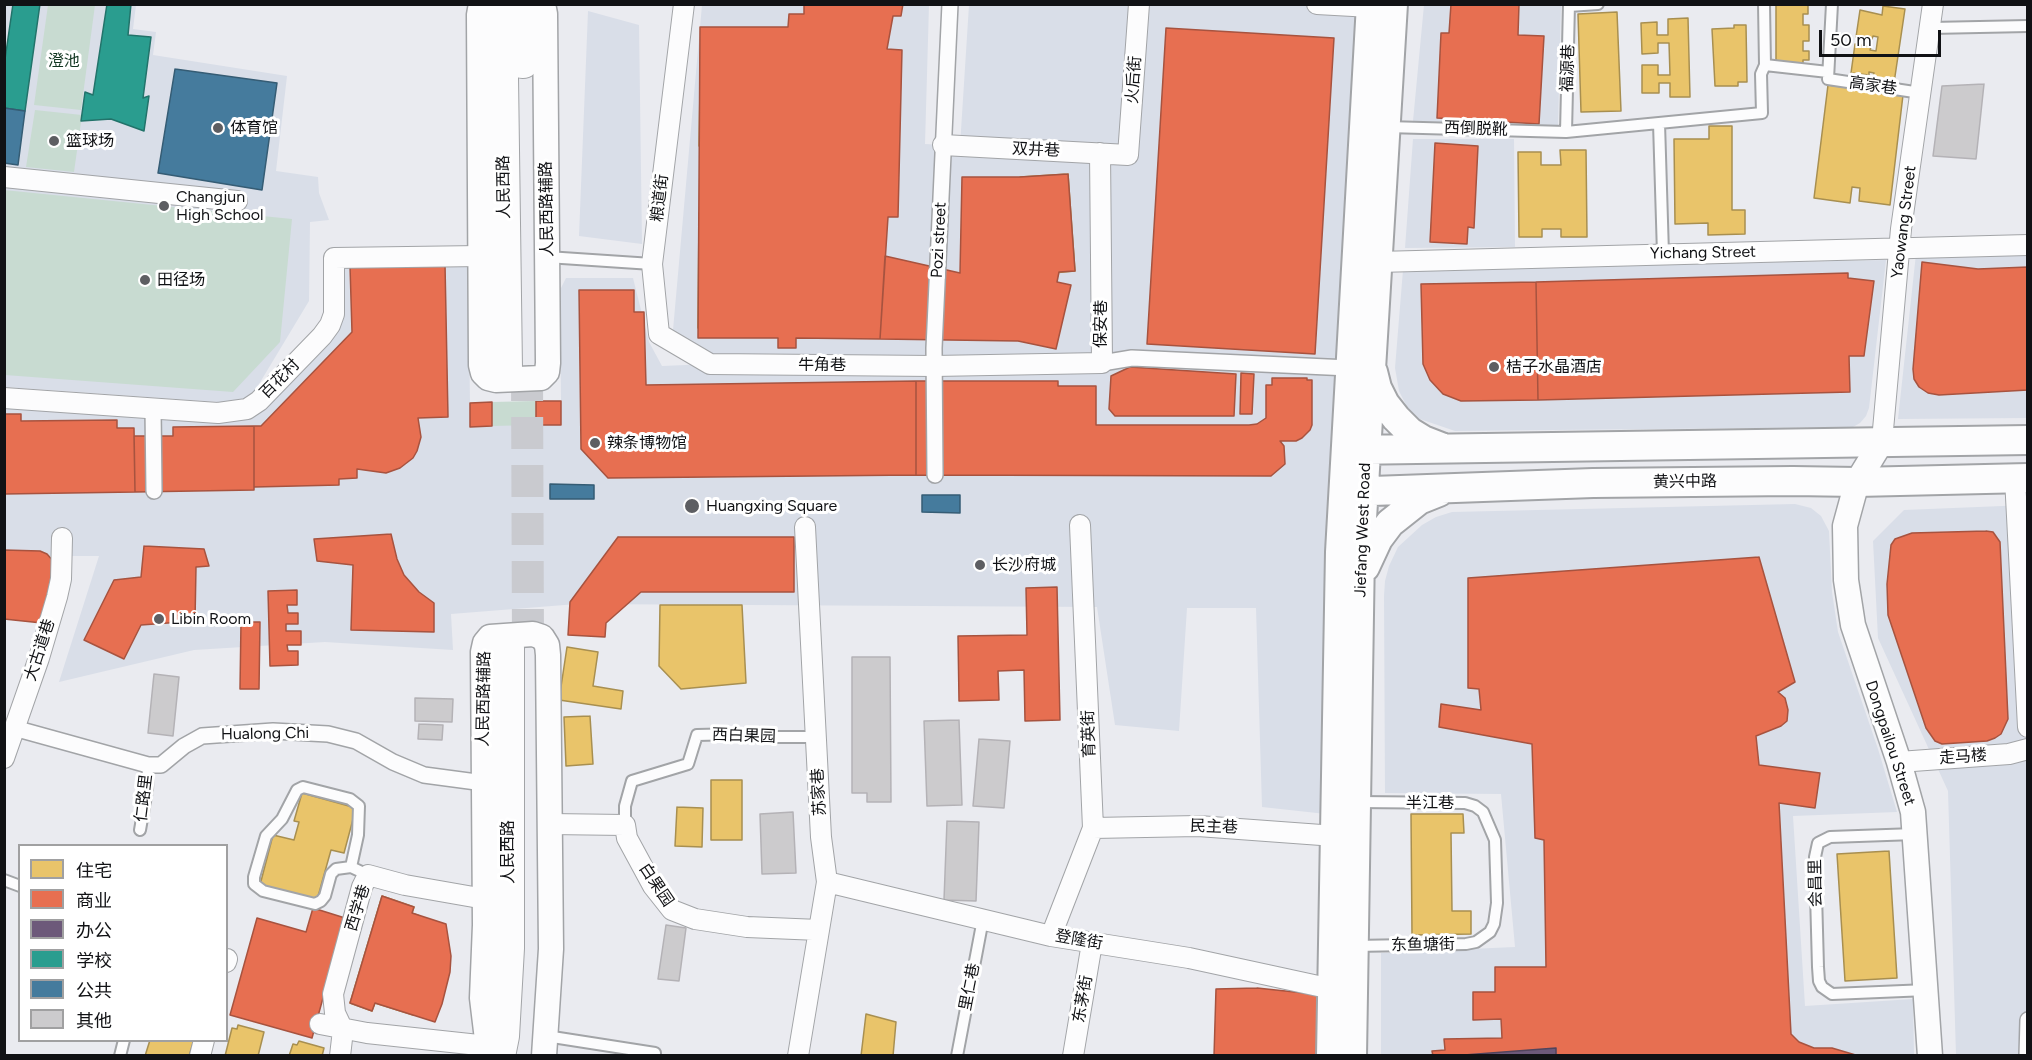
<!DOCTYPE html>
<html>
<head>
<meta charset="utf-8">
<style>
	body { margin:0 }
	#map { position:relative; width:2032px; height:1060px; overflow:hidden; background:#eaebf0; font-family:Figtree,"Noto Sans SC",sans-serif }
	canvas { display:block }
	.frame { position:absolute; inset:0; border:6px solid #111215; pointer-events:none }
	.legend { position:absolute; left:18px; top:844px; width:210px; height:198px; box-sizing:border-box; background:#fff; border:2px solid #a0a0a1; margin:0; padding:8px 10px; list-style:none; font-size:18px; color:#111215 }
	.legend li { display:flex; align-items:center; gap:12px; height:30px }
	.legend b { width:30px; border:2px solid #a0a0a1 }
	.scale { position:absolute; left:1819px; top:30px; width:122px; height:27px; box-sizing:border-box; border:3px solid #111215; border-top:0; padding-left:8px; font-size:18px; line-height:21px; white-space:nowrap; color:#111215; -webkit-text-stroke:4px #fff; paint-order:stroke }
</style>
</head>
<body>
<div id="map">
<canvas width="2032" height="1060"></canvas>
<div class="frame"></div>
<ul class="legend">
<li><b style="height:16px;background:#e9c46a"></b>住宅</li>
<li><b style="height:16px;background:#e76f51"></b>商业</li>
<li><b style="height:16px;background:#6d597a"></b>办公</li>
<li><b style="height:16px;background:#2a9d8f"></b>学校</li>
<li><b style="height:16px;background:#457b9d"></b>公共</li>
<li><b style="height:16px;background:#cccbcd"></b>其他</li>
</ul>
<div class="scale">50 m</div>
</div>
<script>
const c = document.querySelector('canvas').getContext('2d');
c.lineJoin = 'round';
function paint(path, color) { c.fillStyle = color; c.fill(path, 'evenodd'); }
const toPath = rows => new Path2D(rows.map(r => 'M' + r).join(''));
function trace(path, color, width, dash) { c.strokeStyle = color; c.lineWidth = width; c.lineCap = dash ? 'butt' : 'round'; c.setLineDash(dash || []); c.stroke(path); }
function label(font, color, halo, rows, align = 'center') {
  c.font = font + ' Figtree,"Noto Sans SC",sans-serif'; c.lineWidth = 6; c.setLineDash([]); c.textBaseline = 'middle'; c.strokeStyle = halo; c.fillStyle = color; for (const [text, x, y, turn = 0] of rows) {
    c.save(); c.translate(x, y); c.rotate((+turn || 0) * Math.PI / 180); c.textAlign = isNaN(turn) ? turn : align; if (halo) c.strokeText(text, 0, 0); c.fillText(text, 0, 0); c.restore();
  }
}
paint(toPath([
	[1317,4,1365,6,1326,814,1262,807,1256,608,1187,608,1179,731,1115,725,1097,607,577,604,451,614,453,650,325,642,194,650,59,682,99,556,5,556,4,398,234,412,322,336,334,258,468,256,470,403,561,401,560,290,566,278,633,278,649,342,662,366,709,364,673,330,702,5,929,5,925,144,960,146,969,5],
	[4,5,136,5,133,29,156,32,153,55,287,76,276,171,318,177,319,193,329,220,310,222,309,301,247,404,5,387],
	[1424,5,1561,5,1558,127,1413,121],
	[588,11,639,25,642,244,579,236],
	[1413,139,1514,139,1515,247,1405,248],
	[1916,254,2027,255,2027,418,1898,419],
	[1886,260,1869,408,1866,416,1860,423,1853,427,1455,431,1417,418,1408,409,1399,391,1395,368,1403,270],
	[1795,504,1811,508,1821,516,1829,531,1832,592,1838,632,1878,749,1897,812,1793,816,1805,1006,1913,999,1914,1055,1381,1056,1381,953,1515,947,1501,794,1385,793,1384,596,1385,581,1389,566,1398,547,1422,525,1436,517,1452,512],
	[2027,505,2027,1055,1956,1055,1948,791,1878,638,1873,541,1904,510]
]), '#d9dee8');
paint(toPath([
	[48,5,95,5,81,110,34,105],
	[35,110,82,115,74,172,26,167],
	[4,190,292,219,280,342,233,392,5,375],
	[536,401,536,425,492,426,492,402]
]), '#c8dbd1');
const homes = toPath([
	[1776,4,1808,5,1808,14,1803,14,1803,25,1809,25,1809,41,1803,41,1803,51,1809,51,1809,60,1803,60,1803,63,1776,63,1776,4],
	[1883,6,1905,9,1894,83,1872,80,1874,73,1869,72,1869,75,1851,73,1855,44,1871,47,1870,50,1876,51,1878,37,1873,36,1872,39,1856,37,1860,10,1882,15,1883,6],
	[1617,12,1621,111,1581,112,1578,14,1617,12],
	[1688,18,1690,97,1670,97,1670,83,1659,83,1659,93,1642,93,1642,65,1658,65,1658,75,1670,75,1669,43,1658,43,1658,53,1642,54,1641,23,1657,22,1657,35,1668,35,1668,19,1688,18],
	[1734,25,1746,25,1747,82,1738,82,1738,86,1715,86,1712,29,1734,28,1734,25],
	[745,28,745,70,735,69,735,72,730,72,730,78,723,78,723,100,731,100,730,109,744,109,743,151,727,151,728,135,718,135,717,147,699,146,701,31,720,31,721,44,729,43,729,29,745,28],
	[1828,85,1903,95,1890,205,1859,201,1860,188,1852,187,1850,203,1814,198,1828,85],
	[1709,126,1732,126,1732,210,1745,210,1745,234,1708,235,1708,223,1675,224,1674,139,1709,139,1709,126],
	[1560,150,1586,150,1587,237,1561,237,1561,229,1542,229,1542,237,1519,237,1518,152,1541,152,1541,165,1561,165,1560,150],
	[1068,174,1075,271,1042,274,1037,203,1022,204,1020,177,1068,174],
	[744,210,743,252,734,251,734,254,728,254,729,260,722,260,722,281,729,281,729,291,743,291,741,333,725,333,726,317,716,317,716,328,698,328,699,213,719,213,719,226,728,225,727,211,744,210],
	[660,605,742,605,746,683,681,689,659,666,660,605],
	[567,647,598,652,593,686,623,691,621,709,559,700,567,647],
	[590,716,593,764,566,766,564,717,590,716],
	[711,780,742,780,742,840,711,840,711,780],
	[302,793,356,808,344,853,331,850,317,900,260,885,273,835,294,840,299,822,294,821,302,793],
	[677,807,703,808,702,847,675,846,677,807],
	[1411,814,1463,814,1464,833,1451,833,1452,911,1471,911,1471,934,1412,935,1411,814],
	[1889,851,1897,978,1845,981,1837,854,1889,851],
	[382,896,414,907,412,913,420,916,414,932,418,934,414,947,419,948,416,959,420,961,416,973,421,975,417,988,421,989,413,1015,375,1003,372,1011,350,1003,382,896],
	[866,1014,896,1022,893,1056,861,1056,866,1014],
	[238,1025,264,1032,258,1056,225,1056,232,1028,237,1029,238,1025],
	[150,1040,194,1040,189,1056,145,1056,150,1040],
	[299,1041,324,1048,322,1056,289,1056,293,1044,297,1045,299,1041]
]);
paint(homes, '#e9c46a');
trace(homes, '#a88f50', 1.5);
const shops = toPath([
	[804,4,903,4,901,16,893,16,887,49,902,50,898,217,888,217,880,339,796,338,796,348,778,348,778,338,698,338,700,27,788,27,789,14,804,14,804,4],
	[1451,4,1519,4,1518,35,1544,36,1539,124,1437,118,1441,33,1449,33,1451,4],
	[1166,28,1334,38,1315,354,1147,344,1166,28],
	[1435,143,1478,146,1474,228,1468,227,1467,244,1430,242,1435,143],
	[1068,174,1075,271,1059,272,1057,282,1071,285,1056,349,1018,341,880,339,885,256,960,273,962,177,1020,177,1068,174],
	[1922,262,1978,269,2028,267,2028,390,1939,395,1928,393,1919,387,1914,379,1913,369,1922,262],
	[445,264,448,417,418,418,421,437,417,451,413,458,400,468,386,473,357,469,357,478,339,479,339,485,254,487,254,426,261,426,352,332,350,266,445,264],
	[1848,273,1848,278,1874,281,1864,356,1849,356,1850,392,1538,400,1536,282,1848,273],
	[1536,282,1538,400,1461,401,1443,394,1430,380,1423,364,1421,284,1536,282],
	[579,290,634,290,634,312,644,312,646,385,916,381,916,475,608,478,581,449,579,290],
	[1130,367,1236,374,1234,416,1115,416,1109,409,1111,376,1130,367],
	[1241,373,1254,374,1252,414,1240,414,1241,373],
	[1272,378,1307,378,1307,380,1312,380,1312,425,1310,430,1302,438,1296,441,1280,441,1284,446,1285,464,1271,476,916,475,916,381,1058,381,1058,386,1096,386,1096,425,1249,425,1257,424,1266,418,1266,385,1272,385,1272,378],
	[536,401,561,401,561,425,536,425,536,401],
	[492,402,492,426,470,427,470,403,492,402],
	[4,414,21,414,21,421,117,420,117,428,134,428,135,492,4,494,4,414],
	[254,426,254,490,135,492,134,436,173,436,173,427,254,426],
	[1986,531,1993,532,2000,542,2008,719,2001,734,1995,738,1987,741,1942,744,1935,741,1926,728,1888,615,1887,584,1891,545,1895,539,1912,533,1986,531],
	[391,534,397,559,404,575,419,592,434,603,434,632,351,630,353,565,317,561,314,539,391,534],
	[618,537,794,537,794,592,641,592,606,623,605,637,568,635,570,602,618,537],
	[144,546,204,549,209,566,196,567,195,621,141,625,124,659,84,640,114,580,141,577,144,546],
	[4,550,40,551,47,554,54,562,57,569,42,623,4,619,4,550],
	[1759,557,1795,682,1778,692,1785,698,1788,710,1787,721,1781,726,1756,736,1759,765,1820,773,1815,808,1779,803,1791,1034,1799,1042,1814,1048,1832,1048,1859,1056,1433,1056,1432,1051,1445,1050,1444,1039,1502,1038,1501,1019,1473,1020,1473,992,1495,992,1495,967,1546,967,1544,840,1535,838,1532,744,1439,727,1441,704,1481,710,1479,689,1468,688,1468,578,1759,557],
	[1057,587,1060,720,1025,721,1024,670,998,671,999,700,959,701,958,636,1027,635,1026,588,1057,587],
	[297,590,297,605,287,605,288,613,298,613,298,624,286,624,286,631,301,631,301,645,287,645,288,651,298,651,298,665,270,666,268,591,297,590],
	[241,622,260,622,259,689,240,689,241,622],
	[382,896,414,907,412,913,446,924,451,956,450,972,442,1004,435,1022,375,1003,372,1011,350,1003,382,896],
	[313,908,345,918,312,1038,230,1015,257,918,306,932,313,908],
	[1257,988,1323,995,1322,1056,1214,1056,1216,989,1257,988]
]);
paint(shops, '#e76f51');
trace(shops, '#a7533f', 1.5);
const offices = toPath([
	[1556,1048,1556,1056,1451,1056,1556,1048]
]);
paint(offices, '#6d597a');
trace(offices, '#51445c', 1.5);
const schools = toPath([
	[13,4,40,4,25,111,4,108,4,66,13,4],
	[107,4,131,4,128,35,151,37,143,98,149,96,144,131,111,119,81,121,85,92,93,95,107,4]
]);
paint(schools, '#2a9d8f');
trace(schools, '#22736a', 1.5);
const public = toPath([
	[175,69,277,83,262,190,158,173,175,69],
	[4,108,25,111,18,165,4,163,4,108],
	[550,484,594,485,594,499,550,499,550,484],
	[922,495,960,495,960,513,922,512,922,495]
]);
paint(public, '#457b9d');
trace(public, '#355c74', 1.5);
const building = toPath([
	[1984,84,1976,159,1933,156,1942,86,1984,84],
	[852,657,890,657,891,802,867,802,867,793,852,793,852,657],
	[154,674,179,677,173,736,148,733,154,674],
	[415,698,453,699,452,722,415,721,415,698],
	[959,720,962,805,927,806,924,721,959,720],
	[419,724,443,725,442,740,418,739,419,724],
	[979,739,1010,741,1004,808,973,806,979,739],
	[793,812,796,873,762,874,760,814,793,812],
	[947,821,979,822,976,901,944,900,947,821],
	[666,925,686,928,679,981,658,979,666,925]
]);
paint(building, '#cccbcd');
trace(building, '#b4b2b6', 1.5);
trace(toPath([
	[527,369,528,648]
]), '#c9cacf', 32, [32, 16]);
const service = toPath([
	[1764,4,1765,65,1828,72],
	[1832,4,1828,79,1921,93],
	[1569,6,1598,4],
	[1931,28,2028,26],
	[1659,123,1663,254],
	[1387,127,1566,132,1762,113,1761,74,1765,65],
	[1566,132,1569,4],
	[547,257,652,264],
	[625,825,625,806,632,781,688,764,697,735,738,734,754,737,816,737],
	[140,830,147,790,148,765],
	[1915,834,1830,837,1818,843,1815,857,1818,967,1819,981,1822,987,1832,994,1927,990],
	[351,867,336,869,331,874,325,896,321,901,315,904,263,891,254,884,254,877,266,836,282,819,297,790,303,787,350,799,359,806,358,835,351,867,368,875],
	[4,880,20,886],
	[1354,946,1466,944,1476,942,1490,932,1494,924,1497,903,1495,840,1483,812,1475,806,1465,803,1358,802],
	[546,1036,655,1053],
	[120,1056,124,1040],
	[957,1056,983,919]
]);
const pedestrian = toPath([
	[1102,363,1132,358,1349,368],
	[153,408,154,491],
	[935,475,934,348,950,4],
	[14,728,148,765,161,765,184,746,202,736,273,731,328,734,356,741,393,762,424,775,484,783],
	[2027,1056,2028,1020]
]);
const minor = toPath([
	[684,4,652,264,659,334,710,364,934,366,1102,363,1100,153],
	[1317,4,1371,7],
	[943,145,1128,155,1139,4],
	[4,177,237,201],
	[1378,262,2028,245],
	[4,398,218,413,247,409,259,401,322,336,330,325,334,314,334,258,480,256],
	[1882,441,1901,229,1933,4],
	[2015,478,2028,727],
	[4,758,39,658,57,597,61,579,62,538],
	[1899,762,2009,754,2028,749],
	[550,824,625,825,627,838,653,886,672,910,695,919,747,927,819,930],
	[1093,828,1198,826,1335,836],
	[827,882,1051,936,1189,958,1332,989],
	[1051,936,1093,828,1080,525],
	[226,962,227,959],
	[320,1024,367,1033,488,1046],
	[200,1056,204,1040],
	[340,1056,343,1030,335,1013,333,994,362,887,368,875,405,885,485,899],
	[798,1056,827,882,821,837,805,527],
	[1073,1056,1092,943]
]);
const tertiary = toPath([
	[481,4,479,15,481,365,483,373,488,378,496,380,541,378,547,372,548,363,545,14,543,4],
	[1882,441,1857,482,1845,526,1846,580,1853,625,1899,762,1913,812,1930,1056],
	[489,1056,482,998,485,925,483,652,485,643,490,637,533,634,542,637,547,645,548,655,551,949,544,1056]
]);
const secondary = toPath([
	[1373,372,1377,388,1385,404,1396,418,1410,432,1423,440,1441,447],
	[1349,450,2028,440],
	[1345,492,1593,483,1793,481,1857,482,2028,478],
	[1365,567,1378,539,1390,523,1419,500,1439,492],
	[1331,1056,1340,552,1371,4],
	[1352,1056,1360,552,1393,4]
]);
const primary = toPath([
	[501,4,506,369],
	[523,62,525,4],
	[499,1056,503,1036,508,948,508,648]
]);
trace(service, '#a2a4a7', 14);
trace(pedestrian, '#a2a4a7', 18);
trace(minor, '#a2a4a7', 22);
trace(tertiary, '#a2a4a7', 27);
trace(secondary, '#a2a4a7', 32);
trace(primary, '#a2a4a7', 34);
trace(service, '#fcfcfd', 10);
trace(pedestrian, '#fcfcfd', 15);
trace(minor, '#fcfcfd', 20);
trace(tertiary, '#fcfcfd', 24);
trace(secondary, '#fcfcfd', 28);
trace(primary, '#fcfcfd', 32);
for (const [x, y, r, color] of [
	[218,128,6,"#5d5e62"],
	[54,141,6,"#5d5e62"],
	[164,206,6,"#5d5e62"],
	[145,280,6,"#5d5e62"],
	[1494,367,6,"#5d5e62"],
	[595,443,6,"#5d5e62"],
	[692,506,8,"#5d5e62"],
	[980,565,6,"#5d5e62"],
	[159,619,6,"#5d5e62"]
]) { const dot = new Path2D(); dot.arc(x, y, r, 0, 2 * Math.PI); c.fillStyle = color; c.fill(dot); trace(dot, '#fff', 2); }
label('16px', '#103520', '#fff', [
	["澄池",64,61]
]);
label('16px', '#111215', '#fff', [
	["福源巷",1568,68,-88],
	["火后街",1134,80,-86],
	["高家巷",1873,86,8],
	["西倒脱靴",1476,129,2],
	["双井巷",1036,150,3],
	["人民西路",504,187,-91],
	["粮道街",660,198,-83],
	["人民西路辅路",547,209,-91],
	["Yaowang Street",1904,222,-83],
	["Pozi street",939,240,-87],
	["Yichang Street",1703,253,-1],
	["保安巷",1101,324,-90],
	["牛角巷",822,365],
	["百花村",280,379,-45],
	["黄兴中路",1685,482,-1],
	["Jiefang West Road",1363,530,-88],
	["大古道巷",40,650,-72],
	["人民西路辅路",484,699,-89],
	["Hualong Chi",265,734,-1],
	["育英街",1089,734,-92],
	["西白果园",744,736,2],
	["Dongpailou Street",1890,743,72],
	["走马楼",1963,757,-4],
	["苏家巷",819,792,-93],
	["仁路里",144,798,-83],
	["半江巷",1430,803],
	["民主巷",1214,827,2],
	["人民西路",508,852,-90],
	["会昌里",1816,883,-91],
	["白果园",656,885,56],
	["西学巷",358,908,-73],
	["登隆街",1079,940,10],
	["东鱼塘街",1423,945,-1],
	["里仁巷",970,987,-79],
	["东茅街",1083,999,-80]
]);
label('16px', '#111215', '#fff', [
	["体育馆",230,128],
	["篮球场",66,141],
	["Changjun",176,197],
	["High School",176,215],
	["田径场",157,280],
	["桔子水晶酒店",1506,367],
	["辣条博物馆",607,443],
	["Huangxing Square",706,506],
	["长沙府城",992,565],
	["Libin Room",171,619]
], 'left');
</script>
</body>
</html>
